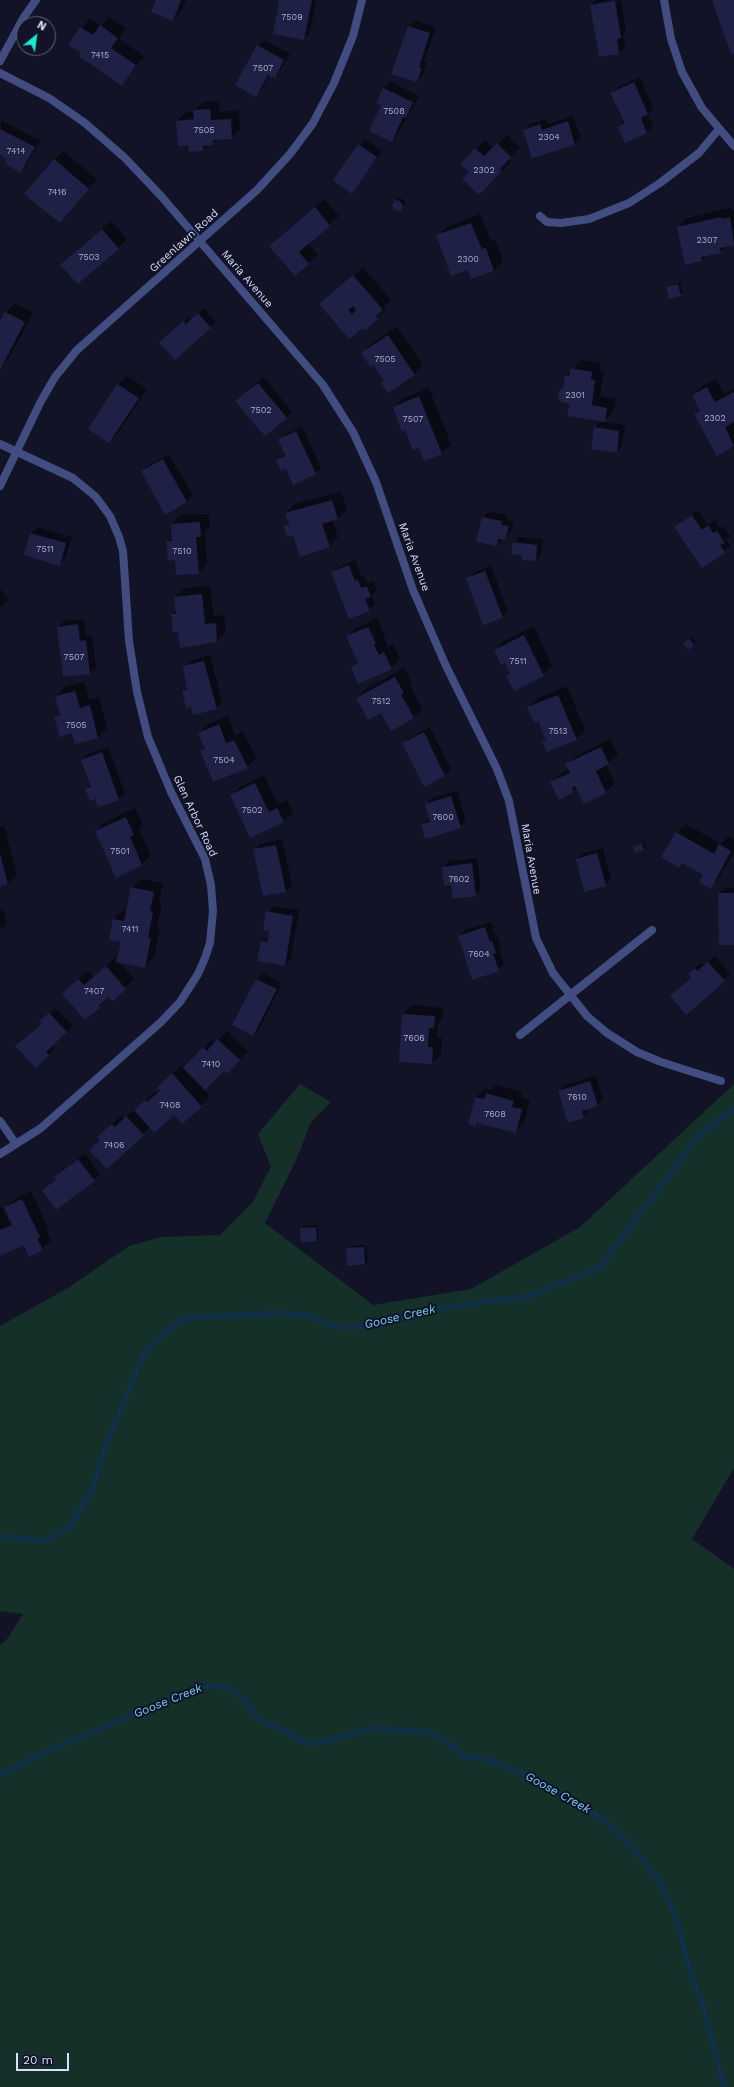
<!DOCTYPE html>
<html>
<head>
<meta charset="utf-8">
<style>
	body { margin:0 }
	#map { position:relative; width:734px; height:2087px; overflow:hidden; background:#121326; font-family:"Work Sans",sans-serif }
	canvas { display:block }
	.north { position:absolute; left:16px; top:16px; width:40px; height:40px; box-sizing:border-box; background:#121326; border:1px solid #62647c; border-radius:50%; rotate:29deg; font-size:11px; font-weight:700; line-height:16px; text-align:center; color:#daddfc }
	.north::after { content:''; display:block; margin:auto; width:14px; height:18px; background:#16ebd3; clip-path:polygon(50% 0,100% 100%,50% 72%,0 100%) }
	.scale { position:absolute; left:16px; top:2053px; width:53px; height:18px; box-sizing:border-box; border:2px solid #daddfc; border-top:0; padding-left:5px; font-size:12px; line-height:14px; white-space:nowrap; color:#daddfc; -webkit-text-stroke:3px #121326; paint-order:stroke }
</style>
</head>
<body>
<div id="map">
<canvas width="734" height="2087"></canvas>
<div class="north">N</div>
<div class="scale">20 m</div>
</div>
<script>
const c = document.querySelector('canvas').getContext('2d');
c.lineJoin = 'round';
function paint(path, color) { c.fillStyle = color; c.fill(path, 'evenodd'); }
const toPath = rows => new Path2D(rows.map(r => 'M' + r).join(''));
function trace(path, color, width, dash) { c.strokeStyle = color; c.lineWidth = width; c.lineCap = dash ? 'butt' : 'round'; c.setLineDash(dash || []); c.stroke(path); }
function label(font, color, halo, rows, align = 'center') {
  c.font = font + ' "Work Sans",sans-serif'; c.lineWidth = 4; c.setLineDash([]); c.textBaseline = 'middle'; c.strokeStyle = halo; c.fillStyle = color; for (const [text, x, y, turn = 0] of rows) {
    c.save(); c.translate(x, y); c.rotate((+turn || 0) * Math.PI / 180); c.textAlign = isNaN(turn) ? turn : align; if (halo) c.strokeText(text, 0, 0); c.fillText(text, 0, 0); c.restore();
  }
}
paint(toPath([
	[300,1084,331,1102,311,1122,297,1158,265,1223,373,1305,471,1289,580,1227,734,1084,734,1468,692,1539,734,1569,734,2087,0,2087,0,1645,7,1639,23,1614,0,1611,0,1326,68,1288,129,1246,161,1237,220,1235,252,1203,271,1167,258,1134]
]), '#153029');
paint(toPath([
	[157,0,186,0,182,11,173,20],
	[280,0,316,0,310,33,304,39],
	[596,0,612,0,597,3,597,5,621,0,626,31,623,35,625,47,619,53,591,5],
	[109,17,126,28,119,39,144,56,122,84,70,44,90,18,101,26],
	[415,20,436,28,424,61,427,62,423,75,417,81,393,73,409,26],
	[264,40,290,54,280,71,274,77,270,75,262,89,256,95,258,46],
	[640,77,653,108,647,114,653,126,647,132,626,142,618,127,625,121,612,93,618,87],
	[390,82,419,96,397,135,391,141,383,104,378,102,384,88],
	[219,101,219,112,239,110,240,129,231,138,218,139,203,150,189,144,177,121,186,112,194,111,203,102],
	[573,116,581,138,575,144,533,157,524,130,530,124,546,119,548,124],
	[1,120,40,141,26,165,20,171,8,159,0,154],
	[507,135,520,147,508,159,511,162,488,185,462,164,485,140,494,148],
	[365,139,382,151,351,192,334,180],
	[63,151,97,179,60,222,54,160],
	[398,198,403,199,406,203,400,210,395,201],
	[324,199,339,216,308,243,318,255,296,275,280,237],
	[730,208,730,210,734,209,734,243,728,245,720,252,707,255,701,261,678,227,687,218],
	[480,214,491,241,495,239,503,261,494,270,472,278,468,268,438,236,447,227],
	[111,221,127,239,118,248,70,256],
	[363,267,391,300,384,307,386,309,365,329,320,304],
	[680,282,683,293,680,295,667,287,670,285],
	[15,303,33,313,9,358,0,367,0,324,6,312],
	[204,308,216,322,210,327,167,336,190,316,192,319],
	[397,327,423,365,414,374,388,392,385,380,374,364,362,353,371,344],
	[581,360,600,363,599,371,604,371,600,396,616,399,614,411,603,422,625,425,622,446,616,452,594,428,602,420,572,403,564,387,566,376],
	[127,376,147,389,118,433,109,442,89,429,118,385],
	[264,377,292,412,286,418,236,401],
	[716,379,724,394,734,389,734,445,717,454,695,414,700,409,693,395,702,386],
	[429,388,451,444,442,453,425,460,419,447,406,429,394,407,403,398],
	[302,426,321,468,315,473,277,460,285,453,279,440,285,434],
	[169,454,193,495,187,501,165,513,142,471,148,466],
	[341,492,347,509,338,518,332,520,338,537,329,547,285,526,289,522,286,513,295,504],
	[698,510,708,525,715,520,719,528,723,526,730,536,726,540,730,546,702,567,675,527],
	[489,511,507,515,506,519,514,521,511,533,496,545,478,542,483,517],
	[209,514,210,527,205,531,207,564,198,573,176,559,167,542,173,536,172,524,181,515],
	[37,527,72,537,65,559,59,565,25,554,31,533],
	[520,537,543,539,541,554,535,560,523,555,514,543],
	[355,560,361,576,364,575,367,583,373,581,377,590,372,595,375,604,369,610,332,573,338,567],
	[491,566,508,611,502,617,467,579,473,573],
	[210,586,214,616,224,615,226,632,217,641,179,631,172,615,176,610,175,597,184,588],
	[0,589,9,600,0,608],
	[378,618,388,647,393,644,400,659,391,668,352,667,358,661,347,637,356,628],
	[84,619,86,635,92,635,96,667,90,673,58,627,64,621],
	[534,626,552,666,543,675,507,677,511,673,505,662,495,650,504,641],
	[693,637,696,642,688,649,685,643],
	[210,655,222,702,216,708,192,706,183,692,188,687,184,667,190,661],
	[404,668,412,683,410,685,422,709,413,718,382,712,357,698,366,689],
	[84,682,89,700,99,697,107,728,98,737,56,717,60,713,56,696,65,687],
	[567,686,585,730,576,739,543,742,546,739,538,720,529,707,538,698],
	[228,716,235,735,243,732,256,758,247,767,201,751,205,747,199,733,208,724],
	[430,727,451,769,445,775,424,785,403,744,409,738],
	[610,739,618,754,606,765,615,783,606,792,584,803,577,788,574,791,551,783,560,774,569,769,567,765,576,756],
	[108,747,125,793,119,799,99,806,96,798,87,789,91,784,82,760,88,754],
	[264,775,278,804,287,800,293,812,284,821,251,837,231,796,240,787],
	[457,791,466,821,460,827,422,825,430,818,426,804,432,798],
	[135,808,143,825,139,829,151,855,142,864,116,876,96,831,105,822],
	[686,824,721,844,729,836,734,839,734,852,719,878,710,887,677,833],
	[4,826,17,874,8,883,0,885,0,827],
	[282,839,292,885,286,891,254,850,260,844],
	[644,841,646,847,644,849,634,847],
	[603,848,611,879,605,885,577,859,583,853],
	[477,858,481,889,475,895,452,884,443,867,449,861],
	[141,879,163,883,159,902,162,903,157,929,160,929,154,957,145,966,118,961,134,979,112,1000,109,997,85,1019,72,985,88,971,94,977,115,958,118,960,122,941,114,919,123,910,127,911,132,888],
	[725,888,734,888,734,944,719,894],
	[273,906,299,910,291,959,285,965,262,942,269,936,267,912],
	[3,910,7,924,0,930,0,911],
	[491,922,496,937,498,936,501,947,499,949,504,964,498,970,459,936,465,930],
	[715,956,730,974,687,1013,695,968,701,963,704,966],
	[263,973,282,983,259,1029,253,1035,234,1025,257,979],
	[412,1005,443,1008,443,1018,438,1023,437,1035,437,1038,442,1038,441,1054,432,1063,403,1014],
	[55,1008,73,1026,52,1046,54,1049,36,1066,22,1040,43,1023,41,1021],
	[227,1031,248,1051,236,1063,199,1084,210,1097,182,1123,174,1114,150,1127,107,1168,101,1140,108,1128,122,1115,124,1119,155,1092,157,1094,167,1078,182,1065,185,1068,212,1040,216,1042],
	[596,1076,603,1099,597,1105,588,1108,589,1111,583,1117,559,1091,565,1085],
	[495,1085,522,1092,521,1098,530,1100,524,1123,515,1132,479,1122,476,1125,476,1097,485,1088,491,1090],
	[85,1153,100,1174,94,1180,43,1190,57,1179,55,1177,61,1171],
	[31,1191,48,1228,46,1229,51,1240,42,1249,24,1244,0,1255,0,1208,2,1207,9,1222,11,1221,5,1208,14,1199],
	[318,1225,319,1238,316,1240,301,1228,304,1226],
	[366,1245,368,1261,365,1264,347,1249,350,1246]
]), '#0007');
trace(toPath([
	[0,1536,45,1541,70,1526,92,1490,104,1450,145,1351,168,1329,187,1318,279,1313,306,1315,337,1327,372,1326,427,1310,530,1296,600,1267,698,1137,734,1108],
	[0,1775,52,1749,204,1685,226,1687,239,1695,260,1720,286,1731,307,1744,324,1742,372,1728,430,1732,450,1744,462,1756,489,1760,537,1779,602,1818,637,1852,660,1883,676,1918,691,1974,703,2005,724,2087]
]), '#112f46', 5.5);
paint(toPath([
	[156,0,181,0,173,21,151,12],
	[279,0,312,0,304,40,273,34],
	[715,0,734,0,734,53,731,54,712,1],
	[615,1,621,38,617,39,619,54,599,57,590,5],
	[100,25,118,38,111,48,136,65,122,86,79,56,81,53,68,45,80,27,93,35],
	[408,26,430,33,419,67,422,68,417,82,391,74],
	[257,45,284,60,275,78,268,75,256,97,235,85],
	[634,82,648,114,641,118,647,133,625,143,617,127,625,123,610,93],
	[383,88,413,102,406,118,403,117,392,142,369,131,381,105,376,103],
	[210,109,211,120,231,119,232,139,213,140,213,145,203,146,203,151,189,152,188,145,178,146,176,121,194,119,193,110],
	[568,121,575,145,532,158,523,130,540,124,542,130],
	[0,129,35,147,20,173,5,163,7,159,0,155],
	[497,143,511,157,500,169,502,171,479,195,462,179,469,172,460,164,475,148,484,156],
	[358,144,377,157,352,194,333,180],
	[54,159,89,189,60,223,24,194],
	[395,200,400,201,403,206,401,211,394,210,392,205],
	[315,207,330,226,299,252,309,264,295,276,269,246],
	[721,217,721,219,730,217,734,245,720,248,721,253,701,257,702,261,685,265,677,227],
	[471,223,482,249,486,248,494,271,471,279,468,270,451,276,436,235],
	[102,229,119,249,78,284,60,265],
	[353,275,383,310,376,316,378,319,365,330,363,328,349,339,319,304],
	[353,306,356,310,352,314,348,310],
	[678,284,681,296,669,299,666,287],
	[5,312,25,322,0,370,0,321],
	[198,313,211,328,175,360,159,342,183,321,186,324],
	[388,335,415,375,388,393,381,383,384,381,374,365,371,367,361,353],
	[571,368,592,372,591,379,595,380,592,405,607,408,605,422,567,416,570,404,561,402,558,398,558,392,563,388,565,376,569,376],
	[258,383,287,418,265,436,235,401],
	[117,384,139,398,109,443,88,429],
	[707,387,715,402,734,392,734,422,725,427,734,446,717,456,694,414,700,411,692,395],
	[419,396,442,454,424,461,419,448,413,450,405,430,402,432,393,407],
	[594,427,619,431,617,453,591,449],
	[296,431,316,474,293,485,286,469,281,471,276,460,285,456,278,439],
	[163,459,187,502,165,515,141,471],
	[332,500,338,519,322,524,330,547,300,557,293,535,287,537,284,526,289,524,285,513],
	[692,515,702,530,708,525,713,533,717,531,725,543,720,545,725,553,702,568,674,527],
	[482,517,502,521,501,525,509,526,505,540,498,539,497,546,476,542],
	[200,522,201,537,196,537,199,574,176,575,175,560,168,561,166,541,172,541,171,524],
	[30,533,66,543,60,566,24,555],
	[513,542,537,545,536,561,522,560,522,555,511,554],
	[349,565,355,581,358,580,361,588,367,586,371,597,365,599,370,611,349,619,331,572],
	[485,571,503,618,483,625,466,578],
	[202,594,205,624,216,623,217,642,180,648,178,632,173,632,171,614,176,614,174,597],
	[78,624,80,641,86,640,90,674,63,677,57,627],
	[368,627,376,643,374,645,379,655,384,652,392,669,358,684,351,667,358,663,346,636],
	[524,635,544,676,514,691,506,676,510,674,505,663,501,665,494,650],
	[690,639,694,646,688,650,683,643],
	[204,661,217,709,193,715,191,707,186,708,182,691,187,690,183,666],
	[395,677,404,693,401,694,414,718,391,731,381,713,368,720,356,698],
	[75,691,80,708,90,705,98,738,75,744,72,733,60,737,54,717,60,715,55,696],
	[558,695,577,740,547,752,542,741,546,740,538,721,534,723,527,707],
	[219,724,226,743,234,740,248,768,213,782,200,750,205,749,198,733],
	[424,732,445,776,424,787,402,743],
	[601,747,609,764,596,771,606,793,584,804,575,786,572,788,574,792,559,800,550,782,570,773,565,764],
	[102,752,119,800,98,807,95,799,90,801,85,789,91,787,81,760],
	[255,783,269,812,277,808,284,822,250,838,230,795],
	[451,796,461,828,425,839,421,824,430,822,425,804],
	[126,817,134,835,130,837,142,865,116,878,95,831],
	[676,832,714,854,719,844,731,851,711,889,699,882,703,875,682,863,679,868,661,857],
	[642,843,644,850,635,853,633,847],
	[276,845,286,892,263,896,253,849],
	[597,853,606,886,584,892,576,859],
	[0,854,8,884,0,886],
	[472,863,476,896,453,899,451,885,444,886,442,867],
	[131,887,154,892,150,911,153,912,148,938,151,938,145,968,116,962,121,942,109,940,113,919,124,921],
	[718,893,734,893,734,945,719,945],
	[266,911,293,916,285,966,257,961,261,941,267,942,269,931,263,930],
	[485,927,490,942,492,941,496,953,493,954,499,971,472,980,458,936],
	[708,962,725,981,686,1015,670,996,691,978,688,974,695,968,697,971],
	[106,966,126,989,112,1002,108,997,98,1006,100,1008,85,1020,62,994,78,979,84,985],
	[256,979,277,989,253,1036,232,1025],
	[49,1013,67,1032,46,1052,49,1055,36,1068,15,1046,42,1024,39,1021],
	[402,1014,435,1016,434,1028,429,1028,428,1044,428,1047,433,1047,432,1064,399,1062],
	[217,1039,240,1060,227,1074,224,1071,205,1090,183,1068,202,1048,203,1047,207,1051],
	[172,1073,202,1107,182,1124,174,1115,154,1133,134,1110,145,1100,147,1102,160,1091,157,1087],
	[590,1081,598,1106,582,1111,584,1118,568,1123,558,1091],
	[486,1093,514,1101,512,1107,522,1109,516,1133,477,1123,476,1127,468,1124,475,1097,484,1099],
	[126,1116,144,1135,107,1169,89,1150,100,1140,97,1137,112,1124,115,1127],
	[78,1159,95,1181,56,1210,42,1190,56,1180,54,1177],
	[22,1199,40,1237,37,1238,43,1250,29,1257,24,1245,0,1256,0,1230,12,1225,4,1207],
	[316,1227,317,1241,301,1242,300,1228],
	[364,1247,365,1264,347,1266,346,1248]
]), '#1f2045');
trace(toPath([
	[664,0,671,39,682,72,702,108,734,146],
	[0,61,24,17,36,0],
	[0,73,49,98,85,123,125,158,161,196,323,385,353,432,376,482,413,590,446,666,497,769,509,801,536,938,553,973,587,1016,607,1033,637,1052,661,1062,721,1081],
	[540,216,547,222,561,223,589,219,629,203,660,183,699,153,719,129],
	[0,444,73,478,96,497,110,516,119,537,123,551,129,641,137,692,148,737,171,792,205,859,211,885,213,911,210,943,205,958,198,974,180,1002,161,1022,41,1128,0,1154],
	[0,486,40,403,55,377,77,350,257,190,290,154,313,123,334,83,353,36,362,0],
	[520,1035,652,930],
	[0,1121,16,1144]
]), '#414c81', 8);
label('9px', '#abaece', null, [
	["7509",292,17],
	["7415",100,55],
	["7507",263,68],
	["7508",394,111],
	["7505",204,130],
	["2304",549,137],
	["7414",16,151],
	["2302",484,170],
	["7416",57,192],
	["2307",707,240],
	["7503",89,257],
	["2300",468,259],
	["7505",385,359],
	["2301",575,395],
	["7502",261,410],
	["2302",715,418],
	["7507",413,419],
	["7511",45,549],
	["7510",182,551],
	["7507",74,657],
	["7511",518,661],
	["7512",381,701],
	["7505",76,725],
	["7513",558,731],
	["7504",224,760],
	["7502",252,810],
	["7600",443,817],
	["7501",120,851],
	["7602",459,879],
	["7411",130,929],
	["7604",479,954],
	["7407",94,991],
	["7606",414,1038],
	["7410",211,1064],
	["7610",577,1097],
	["7408",170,1105],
	["7608",495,1114],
	["7406",114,1145]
]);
label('11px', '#daddfc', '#121326', [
	["Greenlawn Road",184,241,-42],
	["Maria Avenue",247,279,49],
	["Maria Avenue",414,557,70],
	["Glen Arbor Road",195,816,65],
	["Maria Avenue",531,859,80]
]);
label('italic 12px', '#71d2f3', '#121326', [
	["Goose Creek",400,1317,-13],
	["Goose Creek",168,1701,-22],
	["Goose Creek",558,1793,29]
]);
</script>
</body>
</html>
